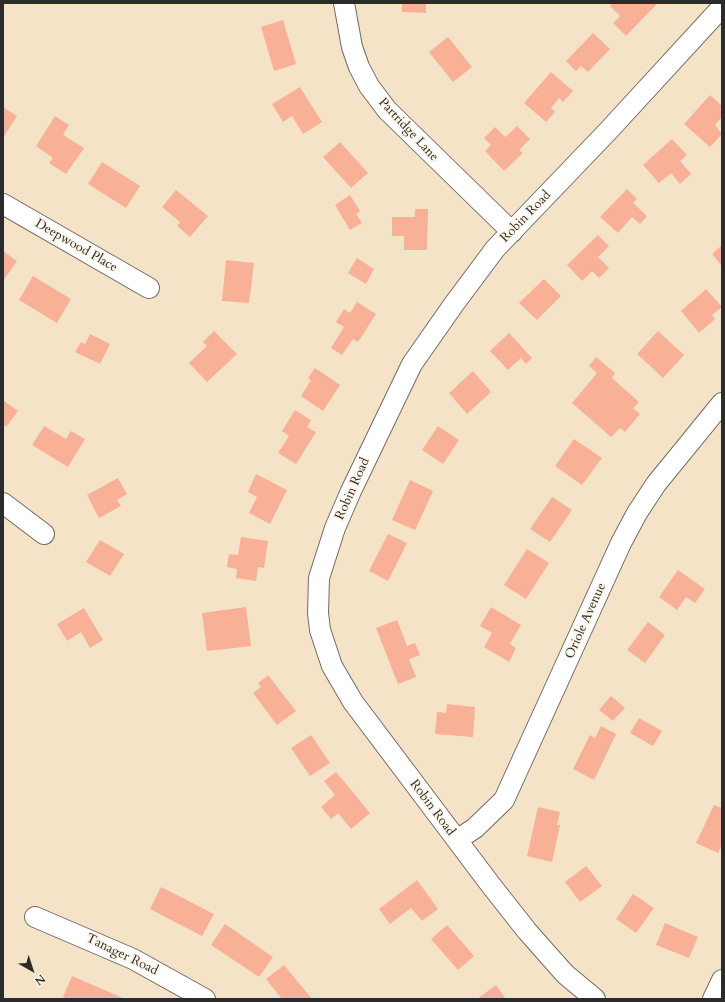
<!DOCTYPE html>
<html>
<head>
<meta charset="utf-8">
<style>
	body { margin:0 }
	#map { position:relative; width:725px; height:1002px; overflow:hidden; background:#f5e3c8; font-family:Cardo,serif }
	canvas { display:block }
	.frame { position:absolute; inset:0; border:4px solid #2b2b2b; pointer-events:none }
	.north { position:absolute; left:12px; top:950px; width:40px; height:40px; -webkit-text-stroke:3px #fcf5e5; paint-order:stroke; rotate:141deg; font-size:11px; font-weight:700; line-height:16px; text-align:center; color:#2b2b2b }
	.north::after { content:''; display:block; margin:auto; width:14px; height:18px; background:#2b2b2b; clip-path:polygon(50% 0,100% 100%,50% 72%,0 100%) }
</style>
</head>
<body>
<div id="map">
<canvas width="725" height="1002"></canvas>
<div class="frame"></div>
<div class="north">N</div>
</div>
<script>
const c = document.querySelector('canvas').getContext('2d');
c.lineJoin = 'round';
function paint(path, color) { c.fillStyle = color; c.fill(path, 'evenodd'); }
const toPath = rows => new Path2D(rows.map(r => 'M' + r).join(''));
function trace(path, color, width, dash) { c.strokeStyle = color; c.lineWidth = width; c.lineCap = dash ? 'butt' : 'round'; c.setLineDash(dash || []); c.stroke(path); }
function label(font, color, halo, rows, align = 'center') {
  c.font = font + ' Cardo,serif'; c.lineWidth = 3; c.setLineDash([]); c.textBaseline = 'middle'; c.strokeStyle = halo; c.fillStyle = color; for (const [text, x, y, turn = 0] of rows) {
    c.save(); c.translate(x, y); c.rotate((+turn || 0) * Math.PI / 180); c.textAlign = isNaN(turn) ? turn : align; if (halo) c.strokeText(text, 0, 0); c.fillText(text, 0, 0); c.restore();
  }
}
paint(toPath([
	[402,3,426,3,426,13,402,12],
	[612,3,656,3,657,4,626,36,613,23,620,16,610,6],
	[283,20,296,64,274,71,261,27],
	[593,33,610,49,588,72,581,66,576,71,566,61],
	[448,37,472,67,453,82,429,52],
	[551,72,573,91,563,102,559,98,551,108,555,112,546,122,524,103],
	[300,87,322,122,303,134,292,116,283,122,272,104],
	[710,95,722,106,722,117,715,125,722,134,710,147,684,124],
	[3,107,17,116,3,138],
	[55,116,69,125,63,135,84,148,66,174,49,163,53,158,36,146],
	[517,126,530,139,519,150,523,153,504,171,485,151,491,145,484,138,495,127,505,137],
	[672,139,687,155,680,161,691,174,680,184,671,173,659,183,643,165],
	[340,142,368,173,351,188,323,157],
	[102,162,140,186,126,208,88,184],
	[627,189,637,199,633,203,647,216,640,224,632,217,618,233,600,217],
	[176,190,208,216,190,237,177,226,180,222,162,207],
	[350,195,360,211,356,214,362,223,350,230,335,205],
	[415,209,428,209,427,250,404,250,404,236,392,236,392,217,415,217],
	[598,235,609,246,598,257,609,268,599,278,592,271,582,281,567,265],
	[722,245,722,266,712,254],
	[3,251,17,261,3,281],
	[357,258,374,269,366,284,348,273],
	[226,260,254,263,249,303,222,301],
	[33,276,71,299,57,323,19,300],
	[544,279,561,296,537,320,519,303],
	[706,289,722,307,712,315,715,319,699,333,681,311],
	[357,302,376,314,358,342,353,339,342,355,331,348,344,327,336,322,344,309,350,313],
	[214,331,237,354,207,382,189,363,207,346,203,342],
	[658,331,684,355,663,378,637,354],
	[509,333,532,358,526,364,521,358,508,370,490,351],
	[90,334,110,344,100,364,75,352,81,342,85,344],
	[596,357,615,373,612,378,639,402,633,408,640,414,625,432,620,428,611,437,572,403,597,373,589,366],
	[315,368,340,385,323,411,301,396,311,380,308,378],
	[473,371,491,392,467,414,449,393],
	[3,400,18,411,6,427,3,425],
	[295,410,311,420,307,427,316,432,296,464,278,453,289,436,282,431],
	[44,426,66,439,71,431,85,439,68,467,32,445],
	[438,426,459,440,443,464,422,450],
	[574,439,602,458,582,485,555,466],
	[256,474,287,490,270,524,249,513,257,497,248,492],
	[118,478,127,494,117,500,121,506,99,518,87,495],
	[410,480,433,491,415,530,392,520],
	[552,497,572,510,550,542,530,529],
	[388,534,407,543,388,581,369,571],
	[241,537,268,541,264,568,258,567,256,581,236,578,237,569,227,567,229,554,238,555],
	[100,540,124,554,110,576,86,562],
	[527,549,549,563,526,599,504,585],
	[678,570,705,589,695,603,686,597,677,610,659,597],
	[246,607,251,646,207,651,202,613],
	[491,607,521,625,510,644,516,648,509,662,484,647,492,633,480,626],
	[84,608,103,640,90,648,81,632,67,641,57,624],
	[397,620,407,646,415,643,420,655,409,659,416,677,398,684,376,628],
	[648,622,665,635,645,663,627,650],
	[268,675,296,711,277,725,253,693,261,687,258,683],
	[611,696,625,708,613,721,599,710],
	[447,704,475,707,473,737,435,734,437,712,446,713],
	[639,718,662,731,653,746,630,733],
	[601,726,616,734,594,780,573,769,590,735,595,738],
	[311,735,330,763,310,776,291,748],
	[336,772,370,813,351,829,338,813,331,819,321,807,335,795,324,781],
	[714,805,722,808,722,845,718,853,696,843],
	[538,807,560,812,557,825,560,825,552,862,527,856],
	[586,866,602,886,580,902,565,882],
	[417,880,438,909,422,921,411,908,390,924,379,909],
	[161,887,214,914,202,936,150,909],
	[633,894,654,908,636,933,616,919],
	[665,923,698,937,689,958,656,945],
	[225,924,273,957,259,977,211,945],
	[447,925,474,956,458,970,431,939],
	[284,965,312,999,282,999,266,979],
	[72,976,125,999,68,999,63,997],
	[496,985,506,999,477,999]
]), '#f8b096');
const minor = toPath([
	[344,3,352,47,359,67,369,86,387,110,512,232],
	[3,204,149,288],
	[3,503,44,534],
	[457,840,475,828,504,800,621,543,637,513,656,484,722,403],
	[35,917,133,959,205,999],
	[595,999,565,974,527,931,490,884,353,702,332,666,320,630,318,613,319,578,335,528,351,491,412,364,454,304,495,249,609,130,722,7],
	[713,999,722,980]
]);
trace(minor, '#726b62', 22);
trace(minor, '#fff', 20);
label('13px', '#2b2b2b', '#fcf5e5', [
	["Partridge Lane",408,130,47],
	["Robin Road",526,217,-46],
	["Deepwood Place",76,246,30],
	["Robin Road",353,489,-66],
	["Oriole Avenue",586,621,-66],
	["Robin Road",432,808,53],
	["Tanager Road",122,955,26]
]);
</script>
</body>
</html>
